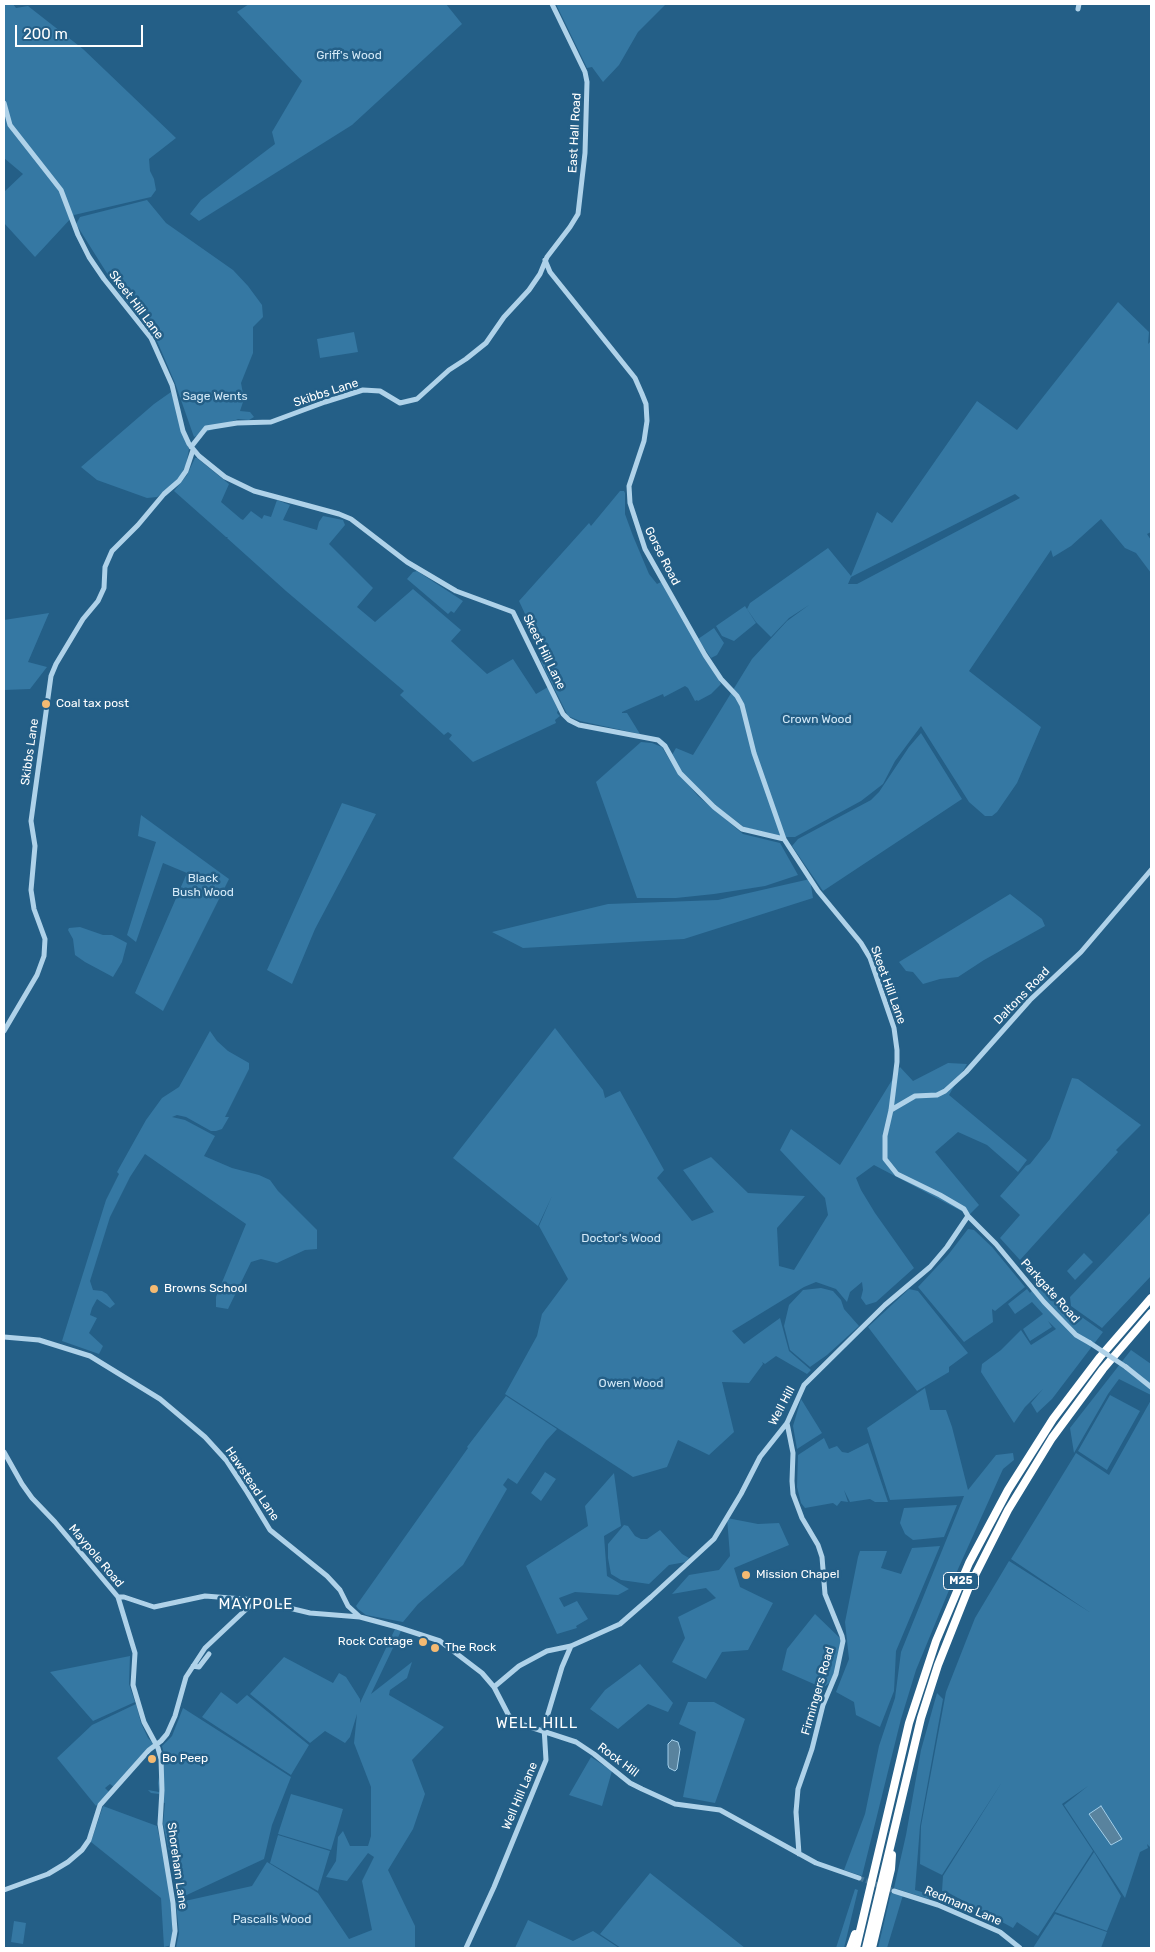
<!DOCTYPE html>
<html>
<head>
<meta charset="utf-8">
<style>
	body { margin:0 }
	#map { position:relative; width:1155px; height:1952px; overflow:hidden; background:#245f87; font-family:Rubik,sans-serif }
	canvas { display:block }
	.frame { position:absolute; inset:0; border:5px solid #fff; pointer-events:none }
	.scale { position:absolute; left:15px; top:25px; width:128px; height:22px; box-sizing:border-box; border:2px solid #fff; border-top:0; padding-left:6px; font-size:15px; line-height:18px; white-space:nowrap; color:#fff; -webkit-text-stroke:4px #245f87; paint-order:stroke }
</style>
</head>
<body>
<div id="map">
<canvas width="1155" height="1952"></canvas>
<div class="frame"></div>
<div class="scale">200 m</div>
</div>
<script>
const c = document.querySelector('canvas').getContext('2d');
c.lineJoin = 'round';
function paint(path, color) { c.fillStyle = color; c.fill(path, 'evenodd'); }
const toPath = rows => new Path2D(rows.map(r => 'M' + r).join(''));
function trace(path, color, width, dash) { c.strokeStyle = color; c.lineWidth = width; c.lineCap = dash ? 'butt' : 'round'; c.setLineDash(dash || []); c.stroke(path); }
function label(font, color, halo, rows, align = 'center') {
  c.font = font + ' Rubik,sans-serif'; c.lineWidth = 5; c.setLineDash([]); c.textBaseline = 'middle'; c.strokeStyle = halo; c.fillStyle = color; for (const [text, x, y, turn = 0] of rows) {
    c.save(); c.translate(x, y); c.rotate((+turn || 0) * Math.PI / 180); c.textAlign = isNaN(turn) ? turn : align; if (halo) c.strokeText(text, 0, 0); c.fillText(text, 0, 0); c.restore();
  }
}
paint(toPath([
	[4,4,13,4,16,8,28,6,83,49,176,138,149,159,150,171,154,179,156,190,151,197,74,215,35,257,4,223,4,192,23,174,4,158],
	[249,4,446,4,462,24,352,125,199,221,190,214,201,200,275,144,272,132,302,81,237,12],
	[556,4,666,4,638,32,619,65,603,82,592,67,587,68],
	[147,200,166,223,233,270,248,286,262,305,263,317,253,327,253,353,241,383,244,399,240,411,250,412,254,417,249,420,238,419,194,437,175,383,154,334,120,294,76,224,80,217],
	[1118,302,1149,332,1148,344,1151,341,1151,532,1147,534,1151,540,1151,573,1136,553,1125,548,1101,519,1071,546,1053,557,1051,550,969,671,1041,727,1017,783,997,812,992,816,985,816,969,802,921,726,895,761,883,784,861,801,795,837,781,837,744,827,715,805,681,772,672,755,676,748,693,755,752,659,787,621,809,605,789,618,771,637,756,622,747,609,750,603,828,548,851,576,877,512,892,523,977,401,1017,430],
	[1015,494,1020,498,857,584,848,584,851,577],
	[354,332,358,352,320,358,317,339],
	[171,392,189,449,186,465,180,476,172,485,157,497,147,498,97,480,81,467,154,404],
	[195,458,197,458,229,484,221,502,241,519,243,520,251,511,262,519,264,515,271,517,277,500,290,505,283,520,317,530,319,522,323,516,343,520,345,525,329,544,373,588,357,607,375,622,413,589,461,630,451,641,487,674,513,659,536,694,548,687,558,710,557,713,560,716,555,720,556,723,473,762,449,739,452,735,448,732,444,735,400,695,404,691,286,591,227,538,228,537,226,537,174,491,187,475],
	[620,491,624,491,625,493,625,514,633,536,649,574,657,584,661,582,721,684,711,694,698,701,697,700,695,701,688,688,685,686,664,697,663,694,622,712,622,713,627,713,640,734,580,721,568,716,541,662,545,657,519,601,589,523,591,526],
	[417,571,463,601,454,613,451,611,448,614,407,579,413,572],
	[745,606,756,623,734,641,722,636,716,626],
	[49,613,28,662,47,667,30,689,4,690,4,620],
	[714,628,724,643,717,655,711,658,698,639],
	[921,733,962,799,823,891,792,846,798,839,871,800,879,792,909,747],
	[641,742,652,743,662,747,675,769,698,796,743,834,780,843,798,875,765,886,714,894,676,898,637,898,596,782],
	[342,803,376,814,315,929,292,984,267,970],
	[141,815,229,879,163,1011,135,993,187,873,163,863,136,942,127,935,156,842,138,836],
	[810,879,813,898,684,939,523,948,492,932,608,904,718,900],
	[1010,894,1042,919,1045,926,984,960,958,977,940,979,923,984,913,972,906,971,899,962],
	[80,927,103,935,112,935,127,943,122,962,113,977,85,962,75,955,73,939,68,930,69,928],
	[888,970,899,993,887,998,878,975],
	[555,1028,603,1090,605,1098,620,1091,664,1170,657,1178,692,1221,714,1212,683,1170,711,1157,748,1193,805,1196,777,1228,779,1266,794,1270,828,1215,825,1198,780,1150,791,1129,840,1165,900,1067,913,1081,948,1063,967,1064,949,1095,1027,1160,1018,1172,987,1145,958,1132,935,1152,979,1205,969,1215,874,1165,856,1178,861,1190,875,1213,914,1268,876,1302,866,1305,861,1298,863,1290,862,1282,850,1292,847,1302,836,1289,816,1282,804,1287,732,1331,744,1344,780,1318,789,1351,811,1370,807,1374,776,1356,765,1364,762,1362,763,1364,749,1383,722,1382,734,1432,709,1455,678,1440,667,1467,633,1477,505,1394,537,1336,542,1314,568,1279,539,1226,552,1196,538,1226,453,1158],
	[210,1031,217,1041,228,1051,249,1063,249,1069,225,1117,229,1117,222,1129,216,1131,211,1131,186,1117,177,1115,172,1117,185,1120,215,1136,204,1156,232,1168,259,1175,270,1180,278,1191,317,1230,317,1249,305,1250,277,1263,261,1259,251,1262,228,1309,216,1307,216,1297,246,1224,145,1154,130,1177,110,1217,90,1281,93,1290,102,1291,107,1294,115,1304,110,1308,97,1299,92,1308,90,1315,97,1318,89,1333,103,1346,99,1354,62,1341,106,1200,119,1174,117,1172,146,1120,162,1098,179,1087],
	[1072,1078,1078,1079,1141,1125,1116,1150,1118,1152,1020,1260,1000,1238,1020,1215,1000,1196,1026,1166,1030,1164,1050,1139],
	[1151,1212,1151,1276,1102,1328,1071,1306,1070,1297],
	[968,1229,974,1230,992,1247,1025,1287,995,1311,992,1309,993,1322,964,1342,918,1287,948,1255],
	[1084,1253,1093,1262,1075,1280,1067,1271],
	[1043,1277,1066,1306,1103,1332,1052,1399,1037,1413,1031,1403,1043,1389,1025,1407,1014,1423,981,1372,982,1364,1001,1350,1021,1330,1031,1345,1056,1329,1048,1321,1052,1327,1030,1341,1023,1329,1043,1314,1032,1302,1015,1314,1008,1304,1027,1289,1030,1293],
	[821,1288,833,1291,841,1300,844,1309,859,1326,827,1355,810,1367,790,1350,784,1326,789,1305,803,1290],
	[909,1289,918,1291,968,1353,949,1367,949,1372,917,1391,868,1327],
	[1131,1350,1151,1364,1151,1395,1119,1379,1108,1394,1074,1453,1070,1428],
	[925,1388,930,1410,946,1410,952,1427,968,1490,996,1455,1013,1453,1014,1460,1003,1469,954,1578,916,1670,901,1719,862,1876,844,1870,865,1814,879,1746,895,1698,901,1652,964,1496,890,1500,867,1428],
	[1110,1395,1140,1411,1107,1470,1078,1451],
	[506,1396,557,1429,546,1441,517,1484,508,1478,503,1485,507,1489,463,1565,418,1604,403,1622,366,1615,358,1609,356,1606,468,1448,467,1447],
	[801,1399,822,1433,797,1449,793,1426],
	[1151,1400,1151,1848,1147,1844,1148,1848,1140,1852,1125,1898,1064,1805,1088,1786,1062,1804,1093,1851,1038,1936,1017,1922,1013,1928,947,1892,942,1891,943,1876,1002,1782,942,1875,920,1864,921,1826,946,1692,975,1618,1009,1561,1091,1613,1011,1559,1076,1453,1109,1475],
	[824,1438,829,1449,837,1446,842,1452,848,1453,868,1443,888,1502,875,1502,870,1499,850,1502,844,1490,848,1502,841,1501,837,1506,833,1503,805,1508,801,1503,797,1487,798,1455],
	[545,1472,556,1479,541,1501,531,1493],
	[614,1473,621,1526,604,1536,607,1576,629,1589,618,1595,575,1592,559,1598,564,1607,577,1601,588,1619,576,1626,577,1628,557,1634,526,1566,588,1526,585,1506],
	[957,1505,944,1537,913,1540,905,1534,900,1523,904,1508],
	[727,1518,758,1524,779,1523,789,1545,734,1568,740,1587,773,1603,748,1650,722,1652,706,1679,672,1662,685,1638,678,1617,716,1598,706,1588,672,1594,689,1575,719,1570,730,1556],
	[624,1525,628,1526,635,1536,641,1539,647,1539,660,1530,682,1554,689,1558,686,1562,669,1565,649,1584,621,1580,611,1574,608,1558,608,1544],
	[940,1546,896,1651,894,1691,880,1727,856,1715,854,1702,836,1692,849,1659,845,1622,858,1557,860,1551,887,1551,881,1568,901,1574,912,1548],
	[815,1614,843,1641,833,1680,823,1688,782,1670,787,1649],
	[395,1629,401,1631,371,1694,412,1662,407,1678,390,1690,389,1695,444,1727,412,1760,425,1794,413,1829,388,1870,415,1926,415,1948,176,1948,179,1933,176,1903,252,1886,267,1862,318,1893,349,1939,372,1930,362,1881,374,1857,368,1853,347,1881,326,1877,336,1861,338,1837,343,1831,350,1846,368,1846,371,1836,371,1787,354,1743,357,1714,350,1737,345,1743,325,1731,310,1743,250,1694,284,1657,333,1683,339,1673,346,1677,360,1699,360,1703],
	[130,1656,129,1684,135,1702,93,1721,50,1672],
	[640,1664,673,1703,668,1712,648,1704,618,1729,590,1709,605,1690],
	[221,1692,237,1704,247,1695,309,1745,291,1775,202,1717],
	[937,1693,943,1699,920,1826,915,1890,929,1894,929,1899,894,1888,906,1835,921,1750],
	[688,1702,714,1702,745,1719,715,1803,683,1797,696,1732,679,1724],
	[136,1704,141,1723,148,1738,153,1743,152,1745,114,1787,110,1784,105,1788,109,1792,96,1806,57,1758,92,1725],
	[183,1708,291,1777,272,1825,264,1859,176,1900,174,1874,163,1824,165,1803,161,1802,159,1794,151,1793,148,1790,159,1792,158,1783,161,1765,164,1760,166,1762,162,1746,172,1736],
	[591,1757,612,1771,602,1806,569,1795],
	[291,1794,343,1809,331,1850,278,1834],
	[103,1806,157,1826,168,1879,172,1915,172,1945,164,1947,161,1898,91,1842],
	[278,1835,330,1851,318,1891,270,1863],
	[1094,1852,1121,1896,1107,1931,1055,1912],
	[650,1873,745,1948,621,1948,600,1934],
	[855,1889,858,1890,844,1948,836,1948],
	[891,1893,903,1895,887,1948,878,1948],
	[1055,1914,1107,1932,1101,1948,1033,1948],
	[528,1920,573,1941,593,1931,619,1948,515,1948],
	[14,1921,26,1923,23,1944,11,1942]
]), '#3578a3');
const water = toPath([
	[672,1740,678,1742,680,1749,677,1769,675,1771,669,1768,668,1765,668,1744,672,1740],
	[1101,1806,1122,1839,1111,1845,1089,1814,1101,1806]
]);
paint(water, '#59839e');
trace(water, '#a3cfea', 1);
trace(toPath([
	[859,1878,894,1891]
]), '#457799', 5, [5, 2.5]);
trace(toPath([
	[1078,9,1079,4],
	[4,103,10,125,61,190,78,235,89,257,104,279,151,338,172,385,183,431,189,444,199,456,225,477,254,491,339,514,351,519,407,562,456,591,513,612,563,714,569,720,579,725,658,740,665,746,680,773,714,807,742,829,784,839],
	[191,447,206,428,237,423,271,422,325,402,363,390,380,391,400,403,417,399,449,370,466,359,486,343,504,317,529,290,540,274,547,257,570,227,578,214,585,153,587,82,585,72,552,4],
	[4,1031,37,975,44,956,45,939,34,909,31,890,35,846,31,821,51,676,56,664,83,619,98,601,104,588,105,567,112,551,138,525,164,494,179,481,186,471,193,450],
	[891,1110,915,1096,937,1095,945,1091,966,1072,1030,1000,1081,952,1151,870],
	[968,1216,996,1244,1044,1302,1076,1335,1090,1343],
	[4,1337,39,1340,90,1356,160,1399,205,1437,226,1460,247,1492,270,1530,327,1576,340,1590,348,1606,360,1617],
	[1126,1367,1151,1387],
	[787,1423,793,1453,792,1481,793,1494,802,1518,818,1545,822,1557,825,1594,842,1636,843,1641,836,1674,823,1705,812,1749,798,1789,796,1812,799,1854],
	[4,1452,22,1484,32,1498,55,1522,118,1597,135,1653,133,1685,144,1722,158,1748,161,1759,162,1790,160,1824,173,1903,175,1931,172,1948],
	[118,1597,124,1597,154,1607,205,1596,256,1600,310,1613,360,1617,397,1627,440,1641,482,1673,494,1687,509,1716,521,1724,576,1742,594,1754,630,1783,642,1789,675,1804,720,1810,816,1863,859,1878],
	[193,1666,199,1667,209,1654],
	[494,1687,519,1666,547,1651,571,1646,620,1624,651,1597,714,1539,741,1494,760,1457,787,1423,804,1385,885,1305,930,1267,947,1247,968,1216,964,1209,940,1195,897,1174,885,1159,885,1136,891,1110,897,1062,897,1050,894,1028,870,958,861,943,818,891,784,839,754,753,742,705,737,696,721,679,705,655,645,549,630,503,629,486,644,441,647,421,646,404,642,394,635,378,550,272,545,260],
	[4,1890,48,1874,68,1862,82,1850,89,1840,100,1805,149,1750,161,1741,167,1734,175,1716,186,1677,205,1648,256,1600],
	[894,1891,938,1905,1000,1932,1020,1948],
	[466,1948,494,1887,546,1760,544,1727,562,1667,571,1646]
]), '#afd2e9', 5);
trace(toPath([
	[850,1948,855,1934],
	[856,1948,909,1723,936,1641,969,1563,1008,1490,1053,1419,1100,1357,1151,1298],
	[866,1948,921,1718,938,1665,969,1587,1008,1510,1052,1438,1103,1369,1151,1313],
	[872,1948,891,1869,892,1855]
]), '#fff', 8);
trace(toPath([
	[1090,1343,1126,1367]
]), '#afd2e9', 5);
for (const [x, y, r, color] of [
	[46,704,5,"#f4ba72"],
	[154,1289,5,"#f4ba72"],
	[746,1575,5,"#f4ba72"],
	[423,1642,5,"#f4ba72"],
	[435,1648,5,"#f4ba72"],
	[152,1759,5,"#f4ba72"]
]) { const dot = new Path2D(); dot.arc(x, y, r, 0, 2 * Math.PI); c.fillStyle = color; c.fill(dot); trace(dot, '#245f87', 2); }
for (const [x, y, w] of [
	[961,1581,35]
]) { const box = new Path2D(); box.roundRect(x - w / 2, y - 8.5, w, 17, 4); c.fillStyle = '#245f87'; c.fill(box); trace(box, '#fff', 1); }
label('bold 11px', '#fff', null, [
	["M25",961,1581]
]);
label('12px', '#d3e9f7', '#245f87', [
	["Griff's Wood",349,56],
	["Sage Wents",215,397],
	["Crown Wood",817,720],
	["Black",203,879],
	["Bush Wood",203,893],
	["Doctor's Wood",621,1239],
	["Owen Wood",631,1384],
	["Pascalls Wood",272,1920]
]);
label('12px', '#fff', '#245f87', [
	["East Hall Road",575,133,-87],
	["Skeet Hill Lane",136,305,53],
	["Skibbs Lane",326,393,-18],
	["Gorse Road",662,556,63],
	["Skeet Hill Lane",544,652,64],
	["Skibbs Lane",30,752,-82],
	["Skeet Hill Lane",888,985,70],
	["Daltons Road",1022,996,-46],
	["Parkgate Road",1050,1291,48],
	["Well Hill",782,1406,-62],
	["Hawstead Lane",252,1484,56],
	["Maypole Road",96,1556,50],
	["Firmingers Road",818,1691,-74],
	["Rock Hill",618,1760,37],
	["Well Hill Lane",520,1796,-67],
	["Shoreham Lane",177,1866,82],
	["Redmans Lane",963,1906,23]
]);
label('12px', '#fff', '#245f87', [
	["Coal tax post",56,704],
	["Browns School",164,1289],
	["Mission Chapel",756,1575],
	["Rock Cottage",413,1642,"right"],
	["The Rock",445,1648],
	["Bo Peep",162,1759]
], 'left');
c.letterSpacing = '1px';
label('15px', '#fff', '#245f87', [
	["MAYPOLE",256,1605],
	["WELL HILL",537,1724]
]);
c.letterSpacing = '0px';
</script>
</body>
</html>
